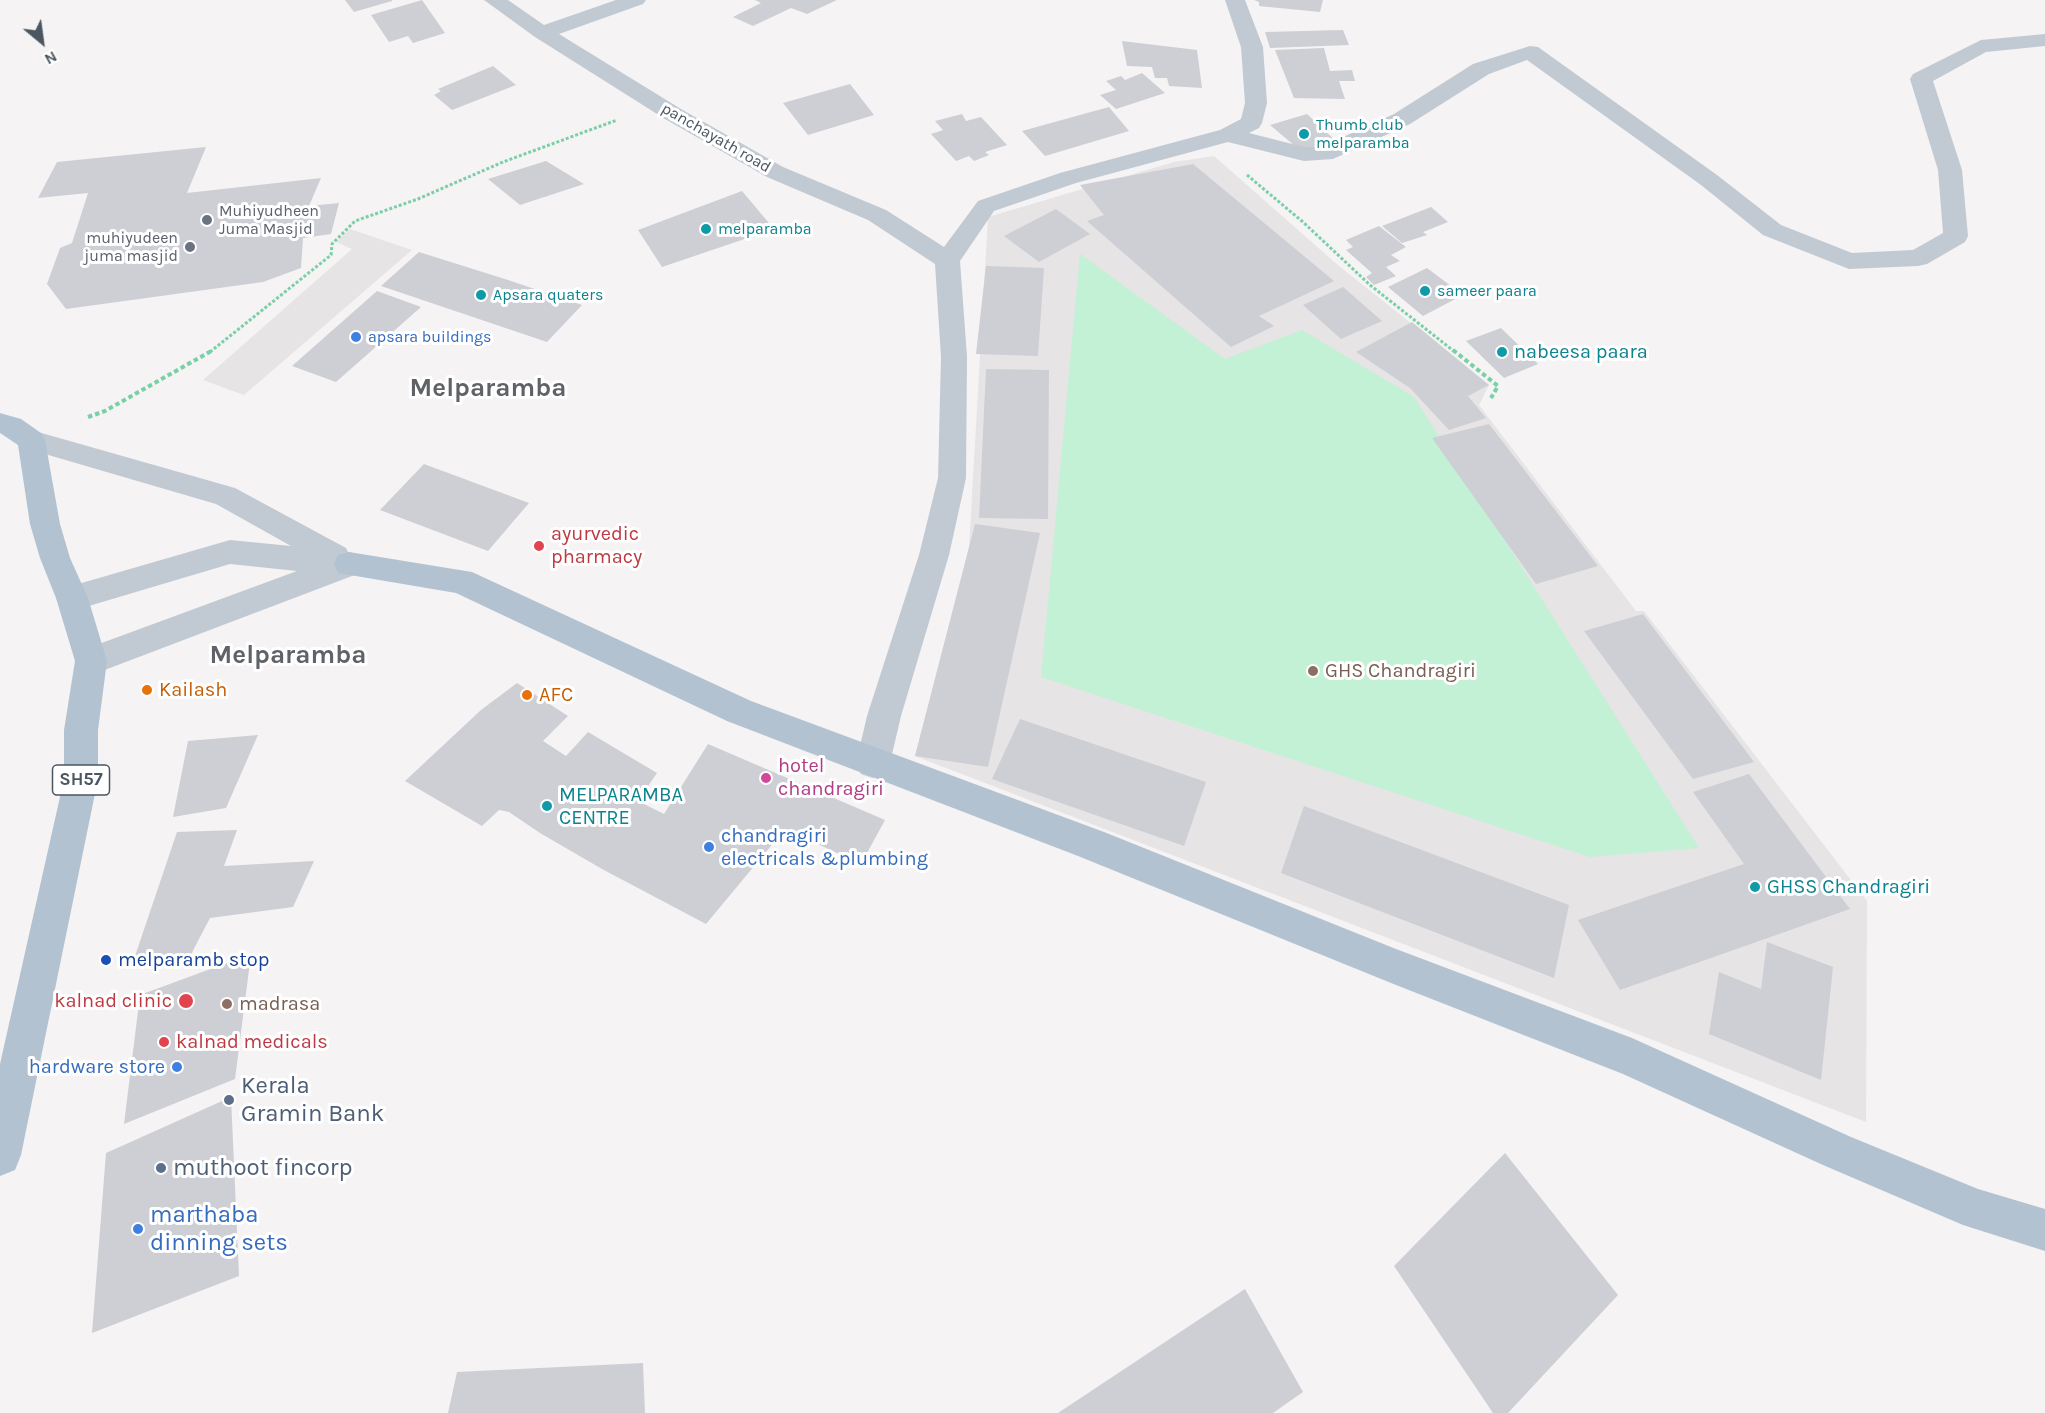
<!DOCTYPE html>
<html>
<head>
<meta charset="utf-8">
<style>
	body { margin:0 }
	#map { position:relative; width:2045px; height:1413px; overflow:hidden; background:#f5f3f3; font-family:Karla,sans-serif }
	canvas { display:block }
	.north { position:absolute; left:12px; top:12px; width:60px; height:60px; -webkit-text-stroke:4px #fff; paint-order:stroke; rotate:151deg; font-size:16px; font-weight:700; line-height:24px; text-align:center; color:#4a5661 }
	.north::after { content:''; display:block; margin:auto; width:21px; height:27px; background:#4a5661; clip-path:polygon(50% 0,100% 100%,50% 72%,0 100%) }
</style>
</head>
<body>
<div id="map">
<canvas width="2045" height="1413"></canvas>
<div class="north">N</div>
</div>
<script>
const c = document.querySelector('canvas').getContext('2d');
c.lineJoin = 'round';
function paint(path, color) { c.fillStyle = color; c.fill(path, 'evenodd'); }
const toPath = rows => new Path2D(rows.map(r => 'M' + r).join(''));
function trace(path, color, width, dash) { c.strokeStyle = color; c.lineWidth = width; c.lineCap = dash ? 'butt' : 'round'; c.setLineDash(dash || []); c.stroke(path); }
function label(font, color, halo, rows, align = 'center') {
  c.font = font + ' Karla,sans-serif'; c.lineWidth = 6; c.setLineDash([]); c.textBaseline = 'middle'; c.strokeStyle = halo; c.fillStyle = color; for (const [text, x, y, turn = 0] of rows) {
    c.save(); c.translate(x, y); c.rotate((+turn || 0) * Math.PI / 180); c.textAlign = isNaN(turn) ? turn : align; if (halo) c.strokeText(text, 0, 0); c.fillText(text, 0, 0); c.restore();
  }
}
paint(toPath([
	[1214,156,1339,266,1489,385,1479,405,1636,611,1644,611,1867,901,1866,1122,915,756,969,548,988,217,1174,162],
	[350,229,412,250,244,395,203,380,352,249,336,242]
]), '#e6e4e5');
paint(toPath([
	[1080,254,1225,359,1302,330,1414,397,1699,848,1590,857,1041,677]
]), '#c3f1d5');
paint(toPath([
	[345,0,392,0,392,1,354,12],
	[422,0,445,33,413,43,408,36,389,42,371,15],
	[755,0,837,0,807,14,791,8,753,26,733,17,761,3],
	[1254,0,1323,0,1320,12,1259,6,1259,2],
	[1343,30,1349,45,1270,48,1265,32],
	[1122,41,1197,50,1202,88,1169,86,1167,78,1155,78,1152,67,1127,66],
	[1324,48,1330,71,1352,70,1355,81,1339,81,1345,99,1294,98,1275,50],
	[493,66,516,85,452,110,434,95,441,91,438,89],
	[1142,73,1165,93,1116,109,1100,95,1116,90,1106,81,1121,76,1125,80],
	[850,84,874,115,808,135,783,103],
	[1109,107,1129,131,1045,156,1022,131],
	[962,114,966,121,981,117,1007,145,985,152,989,155,974,161,969,156,956,161,931,134,943,130,935,121],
	[1307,114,1338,143,1302,152,1270,125],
	[206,147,187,193,321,178,309,206,339,203,331,234,303,238,301,268,263,282,66,309,47,284,60,248,72,243,88,193,38,198,57,162],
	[546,161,584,184,520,205,488,179],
	[1193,164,1334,281,1259,316,1274,326,1231,347,1087,221,1104,215,1080,185],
	[742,191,774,229,662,267,638,230],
	[1431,207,1448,222,1423,232,1427,235,1402,243,1382,226],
	[1056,209,1090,234,1039,262,1004,236],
	[1379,226,1406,247,1391,255,1400,261,1386,267,1396,276,1374,285,1366,277,1372,273,1346,250,1353,247,1346,240],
	[419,252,508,280,582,305,547,342,381,286],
	[986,266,1044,268,1038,356,976,354],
	[1427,268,1463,295,1423,316,1388,287],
	[1343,287,1382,321,1341,339,1303,305],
	[377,291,421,307,336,382,292,366],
	[1412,322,1489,385,1468,396,1486,418,1449,430,1410,388,1356,352],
	[1501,328,1538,364,1504,378,1466,341],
	[986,369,1049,370,1048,519,979,518],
	[1489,424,1598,566,1536,584,1432,438],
	[424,464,529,503,488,551,380,510],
	[975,524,1040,533,988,767,915,756],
	[1643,614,1754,762,1693,779,1584,631],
	[517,683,568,716,543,741,566,756,588,732,657,773,638,801,664,814,708,744,885,820,861,864,785,829,706,924,602,869,540,833,509,812,499,810,482,826,405,781,481,710],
	[1020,719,1206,782,1184,846,992,779],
	[258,735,226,808,173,817,188,741],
	[1749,774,1850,909,1620,990,1578,920,1744,864,1693,792],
	[1304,806,1569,905,1554,978,1281,873],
	[237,830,224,866,314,861,293,907,210,918,188,960,133,962,177,832],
	[1767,942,1833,967,1821,1080,1709,1034,1719,972,1761,989],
	[251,954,235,1079,124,1124,140,995],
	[231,1097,239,1276,92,1333,106,1153],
	[1505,1153,1618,1295,1508,1413,1493,1413,1394,1266],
	[1245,1289,1303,1392,1273,1413,1058,1413],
	[643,1363,645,1413,448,1413,457,1372]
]), '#cdcfd5');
trace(toPath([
	[1247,175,1303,222,1370,285,1455,352],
	[210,352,331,255,332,244,355,221,418,199,503,162,617,120]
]), '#7ad0a6', 3, [3, 2]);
trace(toPath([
	[1453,350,1498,386,1491,398],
	[88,417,105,411,213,350]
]), '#7ad0a6', 4, [4.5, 3]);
paint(toPath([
	[484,0,508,0,544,25,616,0,646,0,643,4,559,34,681,109,783,167,886,210,944,247,978,201,1060,173,1220,130,1241,119,1245,103,1241,47,1225,0,1245,0,1263,47,1267,103,1262,123,1259,128,1249,133,1304,147,1321,147,1394,114,1473,64,1530,46,1538,47,1717,175,1781,225,1852,253,1913,250,1943,233,1938,170,1910,79,1913,74,1981,40,2045,34,2045,46,1986,52,1933,81,1962,170,1968,236,1965,242,1927,264,1918,266,1849,269,1763,235,1701,185,1527,60,1489,74,1410,124,1333,159,1304,161,1228,142,1076,183,994,211,960,261,967,357,966,478,949,555,901,716,890,763,885,774,873,778,861,774,856,763,867,716,919,555,938,478,941,357,935,264,868,220,767,177,665,119,535,37,484,0],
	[31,430,235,488,346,548,348,552,360,555,364,564,360,573,102,671,91,674,80,671,75,661,80,651,297,571,230,564,72,611,61,607,56,598,61,589,230,540,291,546,216,504,21,447,17,440,21,433,31,430]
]), '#c1cad2');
paint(toPath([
	[0,413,21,419,41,433,45,440,60,524,70,558,88,598,107,661,98,730,98,779,21,1155,15,1170,0,1176,0,1064,64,779,64,730,75,661,56,598,40,558,30,524,18,445,0,433,0,413],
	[349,552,472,572,751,701,1104,832,1396,949,1632,1038,1851,1137,1978,1189,2045,1209,2045,1251,1963,1225,1823,1165,1623,1074,1396,985,1078,856,727,721,456,593,338,573,334,564,338,555,349,552]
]), '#b3c2d1');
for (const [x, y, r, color] of [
	[1304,134,6,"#0f9aa8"],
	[207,220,6,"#6b7280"],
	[706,229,6,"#0f9aa8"],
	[190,247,6,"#6b7280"],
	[1425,291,6,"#0f9aa8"],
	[481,295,6,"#0f9aa8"],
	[356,337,6,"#3f7fe0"],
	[1502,352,6,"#0f9aa8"],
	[539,546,6,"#e0444e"],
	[1313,671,6,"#8d6e63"],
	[147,690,6,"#e8710a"],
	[527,695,6,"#e8710a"],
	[766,778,6,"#d1479c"],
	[547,806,6,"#0f9aa8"],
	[709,847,6,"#3f7fe0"],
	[1755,887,6,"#0f9aa8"],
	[106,960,6,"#1a4fb4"],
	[186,1001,8,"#e0444e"],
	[227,1004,6,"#8d6e63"],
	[164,1042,6,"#e0444e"],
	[177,1067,6,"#3f7fe0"],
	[229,1100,6,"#5c6f8a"],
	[161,1168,6,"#5c6f8a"],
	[138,1229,6,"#3f7fe0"]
]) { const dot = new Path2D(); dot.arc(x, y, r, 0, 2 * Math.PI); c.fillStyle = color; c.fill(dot); trace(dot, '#fff', 2); }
label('16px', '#0d838f', '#fff', [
	["Thumb club",1316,125],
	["melparamba",1316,143],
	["melparamba",718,229],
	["sameer paara",1437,291],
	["Apsara quaters",493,295]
], 'left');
label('16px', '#4a5661', '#fff', [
	["panchayath road",716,138,30]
]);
label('16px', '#5b616d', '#fff', [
	["Muhiyudheen",219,211],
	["Juma Masjid",219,229],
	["muhiyudeen",178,238,"right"],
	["juma masjid",178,256,"right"]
], 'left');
label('16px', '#366cbe', '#fff', [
	["apsara buildings",368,337]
], 'left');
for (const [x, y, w] of [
	[81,780,57]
]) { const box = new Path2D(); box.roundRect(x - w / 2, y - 15, w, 30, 4.5); c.fillStyle = '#fff'; c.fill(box); trace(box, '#4a5661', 1.5); }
label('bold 18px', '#4a5661', null, [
	["SH57",81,780]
]);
label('20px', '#0d838f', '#fff', [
	["nabeesa paara",1514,352],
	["MELPARAMBA",559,795],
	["CENTRE",559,818],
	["GHSS Chandragiri",1767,887]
], 'left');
label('20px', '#be3a42', '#fff', [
	["ayurvedic",551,534],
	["pharmacy",551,557],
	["kalnad clinic",172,1001,"right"],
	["kalnad medicals",176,1042]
], 'left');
label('20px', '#785e54', '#fff', [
	["GHS Chandragiri",1325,671],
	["madrasa",239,1004]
], 'left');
label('20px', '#c56008', '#fff', [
	["Kailash",159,690],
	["AFC",539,695]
], 'left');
label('20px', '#b23c85', '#fff', [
	["hotel",778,766],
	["chandragiri",778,789]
], 'left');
label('20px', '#366cbe', '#fff', [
	["chandragiri",721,836],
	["electricals &plumbing",721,859],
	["hardware store",165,1067,"right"]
], 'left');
label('20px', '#164399', '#fff', [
	["melparamb stop",118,960]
], 'left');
label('24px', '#4e5e75', '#fff', [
	["Kerala",241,1086],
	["Gramin Bank",241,1114],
	["muthoot fincorp",173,1168]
], 'left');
label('24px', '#366cbe', '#fff', [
	["marthaba",150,1215],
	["dinning sets",150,1243]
], 'left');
label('bold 26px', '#5f6368', '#fff', [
	["Melparamba",488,389],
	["Melparamba",288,656]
]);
</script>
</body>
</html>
